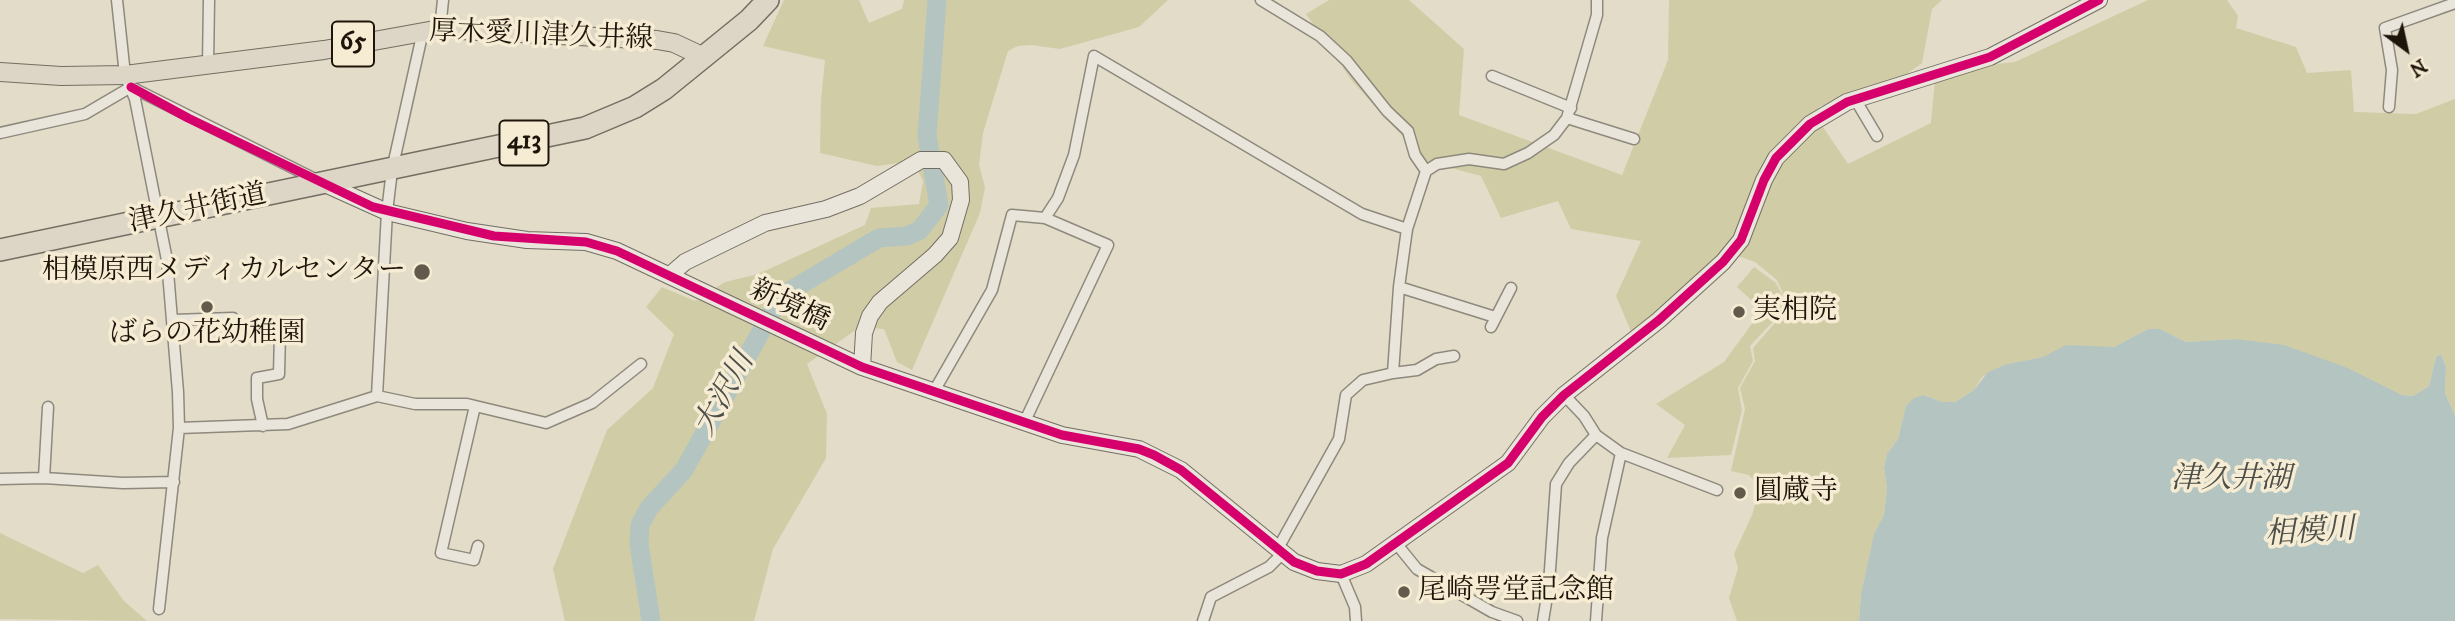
<!DOCTYPE html>
<html>
<head>
<meta charset="utf-8">
<style>
	body { margin:0 }
	#map { position:relative; width:2455px; height:621px; overflow:hidden; background:#e3dcc8; font-family:"IM FELL DW Pica",serif }
	canvas { display:block }
	.north { position:absolute; left:2371px; top:14px; width:70px; height:70px; -webkit-text-stroke:5px #f5ecd3; paint-order:stroke; rotate:147deg; font-size:19px; font-weight:700; line-height:28px; text-align:center; color:#1e140a }
	.north::after { content:''; display:block; margin:auto; width:24px; height:32px; background:#1e140a; clip-path:polygon(50% 0,100% 100%,50% 72%,0 100%) }
</style>
</head>
<body>
<div id="map">
<canvas width="2455" height="621"></canvas>
<div class="north">N</div>
</div>
<script>
const c = document.querySelector('canvas').getContext('2d');
c.lineJoin = 'round';
function paint(path, color) { c.fillStyle = color; c.fill(path, 'evenodd'); }
const toPath = rows => new Path2D(rows.map(r => 'M' + r).join(''));
function trace(path, color, width, dash) { c.strokeStyle = color; c.lineWidth = width; c.lineCap = dash ? 'butt' : 'round'; c.setLineDash(dash || []); c.stroke(path); }
function label(font, color, halo, rows, align = 'center') {
  c.font = font + ' "IM FELL DW Pica","Noto Serif JP",serif'; c.lineWidth = 7; c.setLineDash([]); c.textBaseline = 'middle'; c.strokeStyle = halo; c.fillStyle = color; for (const [text, x, y, turn = 0] of rows) {
    c.save(); c.translate(x, y); c.rotate((+turn || 0) * Math.PI / 180); c.textAlign = isNaN(turn) ? turn : align; if (halo) c.strokeText(text, 0, 0); c.fillText(text, 0, 0); c.restore();
  }
}
paint(toPath([
	[784,0,859,0,869,23,902,9,904,0,1168,0,1139,27,1060,49,1031,45,1018,46,1008,51,983,133,979,165,985,187,980,213,912,370,897,362,884,329,860,327,807,364,827,414,826,458,773,549,754,621,565,621,553,569,607,430,653,388,674,334,646,307,662,287,695,301,725,282,758,274,865,225,871,208,919,204,923,181,913,161,877,166,820,153,821,100,825,60,763,46],
	[1329,0,1409,0,1464,49,1459,115,1622,175,1668,60,1669,0,1942,0,1932,9,1922,63,1904,76,1819,107,1819,121,1848,164,1931,123,1935,79,1986,65,2015,62,2148,0,2227,0,2238,16,2236,28,2296,47,2307,73,2351,70,2354,112,2416,114,2455,99,2455,416,2445,393,2446,367,2441,354,2436,357,2429,386,2413,396,2402,395,2348,368,2319,359,2236,339,2186,342,2160,329,2148,329,2114,347,2092,348,2007,364,1982,377,1974,390,1955,402,1942,402,1924,395,1906,406,1898,439,1887,454,1884,468,1887,488,1884,515,1874,535,1861,594,1859,621,1737,621,1729,598,1738,568,1734,554,1752,515,1760,488,1749,475,1731,471,1745,409,1740,388,1755,361,1753,348,1782,315,1786,300,1777,280,1755,262,1724,251,1632,334,1616,296,1641,241,1571,229,1558,201,1501,218,1481,176,1425,161,1352,81,1306,14],
	[1754,267,1776,283,1785,300,1780,314,1750,346,1753,361,1738,388,1742,410,1731,455,1667,458,1685,425,1656,404,1724,362,1762,310,1737,287],
	[0,533,83,573,98,565,124,601,147,621,0,619]
]), '#d0cda6');
paint(toPath([
	[2148,329,2160,329,2186,342,2236,339,2284,345,2348,368,2402,395,2413,396,2429,386,2436,357,2441,354,2446,367,2445,393,2455,416,2455,621,1859,621,1861,594,1874,534,1884,515,1887,488,1884,468,1887,454,1898,439,1906,406,1914,398,1924,395,1942,402,1955,402,1974,390,1988,372,2007,364,2043,357,2066,345,2114,347]
]), '#b4c4c0');
trace(toPath([
	[651,621,639,544,640,525,649,508,684,470,777,303,793,289,879,238,907,236,920,230,939,205,927,136,937,0]
]), '#b4c4c0', 19);
const street = toPath([
	[117,0,125,75,135,99,167,260,178,392,179,428,159,609],
	[1261,0,1320,36,1347,61,1387,111,1408,131,1415,155,1426,171],
	[440,29,443,0],
	[208,65,209,0],
	[1492,76,1571,108],
	[131,87,319,181],
	[1855,99,1877,136],
	[2389,107,2392,70,2385,28,2455,3],
	[1567,118,1634,139],
	[0,133,85,114,131,87],
	[1045,218,1058,198,1074,155,1094,56,1362,214,1407,229],
	[1399,287,1495,317],
	[173,320,233,318,244,332,280,333,279,374,257,378,257,399,263,426],
	[1491,327,1511,288],
	[1393,373,1417,370,1436,359,1454,356],
	[933,393,992,290,1012,215,1045,218,1108,245,1024,423],
	[1564,395,1584,416,1596,435,1621,453,1717,490],
	[377,396,387,212,392,170,423,31],
	[475,406,441,553,474,560,478,546],
	[179,428,288,424,377,396,415,404,467,404,546,423,592,403,641,364],
	[44,478,48,407],
	[0,479,44,478,123,483,174,482],
	[1395,542,1417,569,1492,612,1517,621],
	[1277,550,1339,439,1346,395,1363,380,1393,373,1399,287,1407,229,1426,171,1437,164,1469,159,1504,164,1528,153,1554,135,1567,118,1597,15,1597,0],
	[1341,574,1355,607,1356,621],
	[1203,621,1211,597,1269,567,1282,554],
	[1543,621,1549,584,1556,484,1569,463,1596,435],
	[1596,621,1602,538,1621,453]
]);
const secondary = toPath([
	[325,184,387,212,467,231,527,240,586,242,617,251,862,367,1062,435,1139,449,1181,470,1294,562,1317,571,1341,574,1366,564,1508,463,1542,417,1564,395,1659,320,1723,262,1741,240,1764,180,1776,158,1810,124,1847,102,1990,57,2099,0],
	[670,275,685,262,765,223,826,209,860,196,921,160,944,160,960,182,961,200,950,238,935,255,880,302,870,316,864,333,862,367]
]);
const primary = toPath([
	[0,72,61,76,125,75,324,50,440,29,657,40,674,43,704,57]
]);
const highway = toPath([
	[0,250,585,128,635,107,664,89,749,20,768,0]
]);
trace(street, '#8e897d', 13);
trace(secondary, '#736e63', 18);
trace(primary, '#736e63', 20);
trace(highway, '#736e63', 24);
trace(street, '#e9e5db', 10);
trace(secondary, '#e9e5db', 16);
trace(primary, '#ddd5c5', 18);
trace(highway, '#ddd5c5', 21);
trace(toPath([
	[131,87,188,118,373,207,494,236,586,242,617,251,862,367,1062,435,1139,449,1154,455,1181,470,1294,562,1317,571,1341,574,1366,564,1508,463,1542,417,1564,395,1659,320,1723,262,1741,240,1764,180,1776,158,1810,124,1847,102,1990,57,2099,0]
]), '#d6006c', 9);
for (const [x, y, r, color] of [
	[422,272,9,"#635a4c"],
	[207,307,7,"#635a4c"],
	[1739,312,7,"#635a4c"],
	[1740,493,7,"#635a4c"],
	[1404,592,7,"#635a4c"]
]) { const dot = new Path2D(); dot.arc(x, y, r, 0, 2 * Math.PI); c.fillStyle = color; c.fill(dot); trace(dot, '#f5ecd3', 2.5); }
for (const [x, y, w] of [
	[353,44,42],
	[524,143,49]
]) { const box = new Path2D(); box.roundRect(x - w / 2, y - 22.5, w, 45, 5); c.fillStyle = '#f5ecd3'; c.fill(box); trace(box, '#1e140a', 2); }
label('bold 26px', '#1e140a', null, [
	["65",353,44],
	["413",524,143]
]);
label('28px', '#1e140a', '#f5ecd3', [
	["厚木愛川津久井線",541,37,2],
	["津久井街道",198,210,-12],
	["新境橋",789,307,25]
]);
label('28px', '#1e140a', '#f5ecd3', [
	["相模原西メディカルセンター",406,272,"right"],
	["実相院",1753,312],
	["ばらの花幼稚園",207,335,"center"],
	["圓蔵寺",1754,493],
	["尾崎咢堂記念館",1418,592]
], 'left');
label('italic 30px', '#4c4e49', '#f5ecd3', [
	["大沢川",726,395,-61],
	["津久井湖",2231,481],
	["相模川",2310,534,-4]
]);
</script>
</body>
</html>
